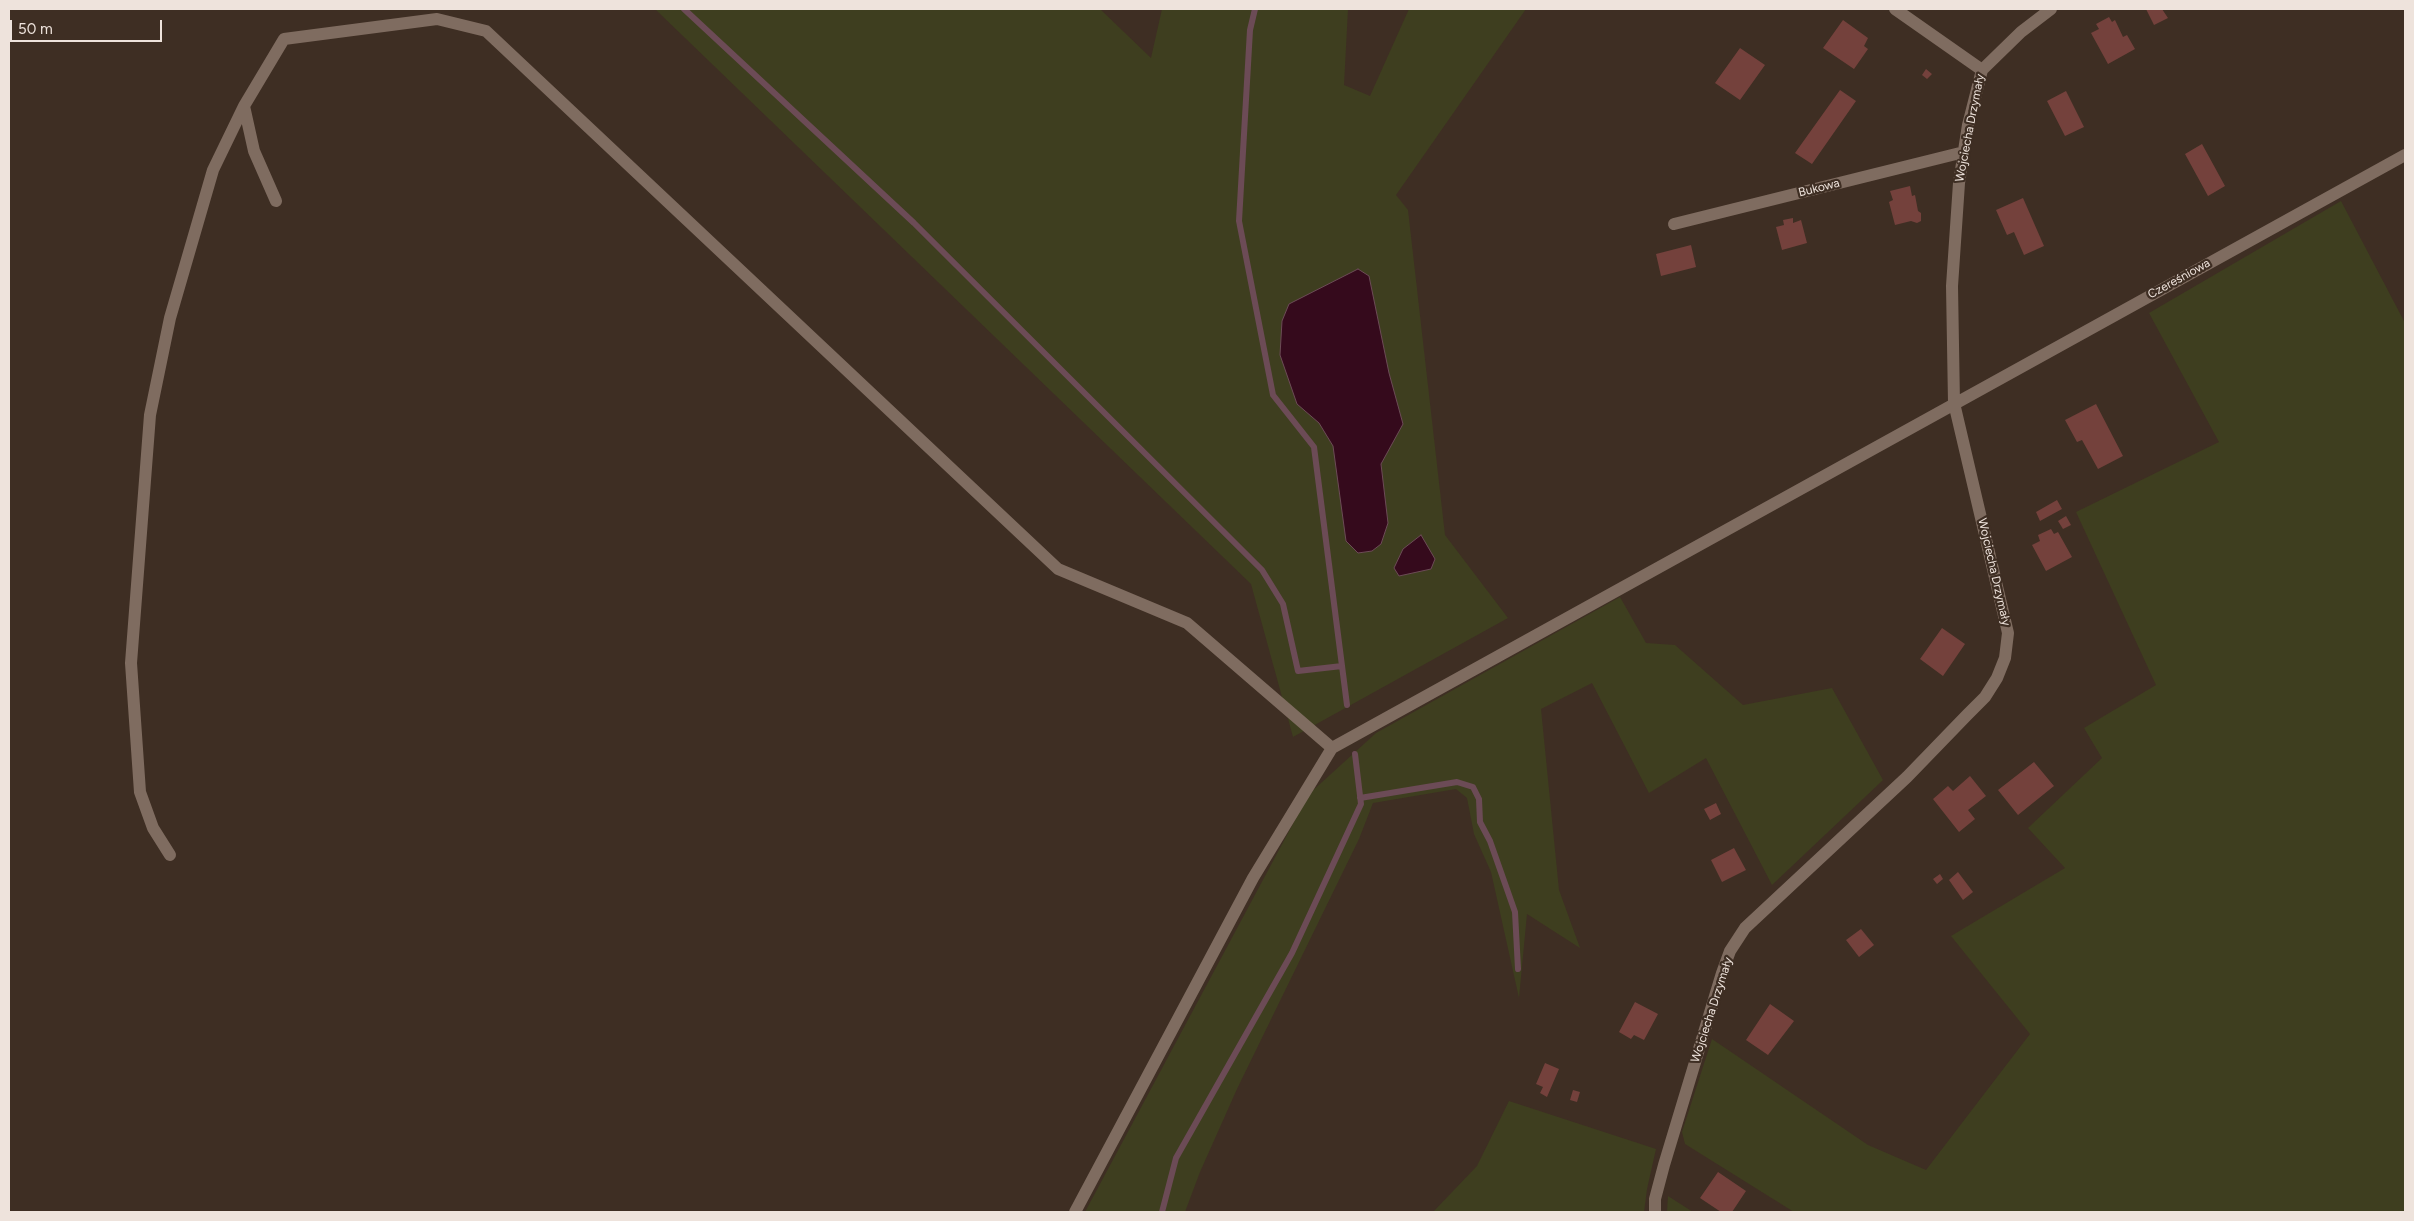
<!DOCTYPE html>
<html>
<head>
<meta charset="utf-8">
<style>
  body { margin:0 }
  #map { position:relative; width:2414px; height:1221px; overflow:hidden; background:#3e2e23; font-family:Figtree,sans-serif }
  canvas { display:block }
  .frame { position:absolute; inset:0; border:10px solid #eee3dc; pointer-events:none }
  .scale { position:absolute; left:10px; top:20px; width:152px; height:22px; box-sizing:border-box; border:2px solid #eee3dc; border-top:0; padding-left:6px; font-size:15px; line-height:18px; white-space:nowrap; color:#eee3dc; -webkit-text-stroke:4px #3e2e23; paint-order:stroke }
</style>
</head>
<body>
<div id="map">
<canvas width="2414" height="1221"></canvas>
<div class="frame"></div>
<div class="scale">50 m</div>
</div>
<script>
const ctx = document.querySelector('canvas').getContext('2d');
ctx.lineJoin = 'round';
function fill(path, color) { ctx.fillStyle = color; ctx.fill(path, 'evenodd'); }
const toPath = rows => new Path2D(rows.map(r => 'M' + r).join(''));
function strokePath(path, color, width, dash) { ctx.strokeStyle = color; ctx.lineWidth = width; ctx.lineCap = dash ? 'butt' : 'round'; ctx.setLineDash(dash || []); ctx.stroke(path); }
function write(font, color, halo, rows, align = 'center') {
  ctx.font = font + ' Figtree,sans-serif'; ctx.lineWidth = 4.5; ctx.setLineDash([]); ctx.textBaseline = 'middle'; ctx.strokeStyle = halo; ctx.fillStyle = color; for (const [text, x, y, turn = 0] of rows) {
    ctx.save(); ctx.translate(x, y); ctx.rotate((+turn || 0) * Math.PI / 180); ctx.textAlign = isNaN(turn) ? turn : align; if (halo) ctx.strokeText(text, 0, 0); ctx.fillText(text, 0, 0); ctx.restore();
  }
}
fill(toPath([
  [655,9,1100,9,1151,58,1162,9,1348,9,1344,85,1370,96,1409,9,1526,9,1396,195,1408,210,1445,535,1508,618,1293,737,1251,584],
  [2341,201,2405,323,2405,1212,1794,1212,1685,1144,1682,1132,1712,1039,1868,1145,1926,1170,2030,1034,1951,936,2065,868,2028,828,2102,758,2084,728,2156,685,2076,512,2219,442,2149,313],
  [1620,597,1646,643,1675,645,1743,705,1832,688,1883,780,1772,885,1706,758,1649,793,1592,683,1541,709,1559,890,1580,948,1527,914,1519,998,1491,872,1474,834,1467,798,1456,789,1373,803,1359,839,1237,1089,1200,1172,1185,1212,1085,1212,1309,794,1376,733],
  [1509,1101,1656,1149,1647,1189,1644,1212,1433,1212,1477,1166],
  [1668,1196,1693,1212,1667,1212]
]), '#3e3e1f');
const water = toPath([
  [1358,269,1369,276,1389,373,1403,424,1381,464,1388,523,1381,544,1372,551,1358,553,1346,541,1333,446,1319,423,1297,404,1280,355,1282,321,1289,304,1358,269],
  [1421,535,1435,559,1431,569,1399,576,1394,568,1403,549,1421,535]
]);
fill(water, '#350a1c');
strokePath(water, '#6c4b56', 1);
strokePath(toPath([
  [684,9,914,223,1262,570,1283,604,1298,671,1342,666],
  [1255,9,1250,30,1239,221,1273,395,1314,447,1347,705],
  [1360,798,1457,782,1473,787,1479,799,1480,822,1490,841,1515,912,1518,969],
  [1162,1212,1176,1158,1292,953,1361,804,1355,754]
]), '#6c4b56', 6);
fill(toPath([
  [2146,9,2162,9,2168,18,2154,25],
  [2109,17,2112,22,2115,20,2123,37,2127,35,2135,49,2108,64,2091,33,2099,29,2096,24],
  [1843,20,1868,38,1864,46,1868,49,1854,69,1823,48],
  [1740,48,1765,65,1740,100,1715,83],
  [1926,69,1932,74,1927,79,1922,75],
  [1840,90,1856,101,1812,164,1795,153],
  [2066,91,2084,127,2065,136,2047,101],
  [2202,144,2225,186,2208,196,2185,154],
  [1910,186,1912,196,1915,195,1918,211,1921,213,1921,221,1917,223,1911,221,1895,225,1889,202,1893,200,1890,191],
  [2023,198,2044,246,2024,255,2014,232,2007,235,1996,210],
  [1793,218,1793,223,1801,220,1807,243,1782,250,1776,227,1784,225,1783,220],
  [1691,245,1696,267,1661,276,1656,254],
  [2096,404,2123,456,2098,469,2082,440,2077,442,2065,420],
  [2057,500,2062,509,2040,521,2036,512],
  [2066,516,2071,525,2063,529,2058,521],
  [2051,529,2054,534,2058,532,2072,557,2046,571,2032,545,2040,541,2038,535],
  [1942,628,1965,644,1943,676,1920,659],
  [2034,762,2054,786,2018,815,1998,790],
  [1970,776,1986,796,1968,810,1975,819,1959,832,1933,799,1948,786,1953,791],
  [1716,803,1721,814,1710,820,1704,809],
  [1734,848,1746,870,1722,882,1711,860],
  [1958,872,1973,892,1963,900,1949,880],
  [1940,874,1943,879,1937,884,1933,879],
  [1861,929,1874,945,1859,957,1846,940],
  [1635,1002,1658,1014,1644,1040,1634,1035,1631,1039,1619,1032],
  [1770,1004,1794,1021,1768,1055,1746,1040],
  [1545,1063,1559,1069,1547,1097,1540,1093,1543,1087,1536,1084],
  [1573,1090,1580,1092,1577,1102,1570,1100],
  [1718,1172,1746,1191,1732,1212,1721,1212,1700,1198]
]), '#74413c');
strokePath(toPath([
  [1895,9,1982,70],
  [1982,70,2021,32,2051,9],
  [276,201,254,151,244,106,284,39,437,19,486,31,1058,569,1187,623,1332,748],
  [1674,224,1964,152],
  [170,855,153,828,140,792,131,663,150,415,170,318,213,170,244,106],
  [1075,1212,1253,878,1332,748,2405,155],
  [1655,1212,1655,1199,1664,1165,1722,973,1730,951,1745,928,1907,777,1967,715,1985,697,1997,678,2005,658,2008,633,1954,403,1952,286,1959,183,1968,125,1982,70]
]), '#7f6c60', 12);
write('12px', '#eee3dc', '#3e2e23', [
  ["Wojciecha Drzymały",1970,128,-79],
  ["Bukowa",1819,188,-14],
  ["Czereśniowa",2179,279,-29],
  ["Wojciecha Drzymały",1994,572,77],
  ["Wojciecha Drzymały",1712,1010,-72]
]);
</script>
</body>
</html>
